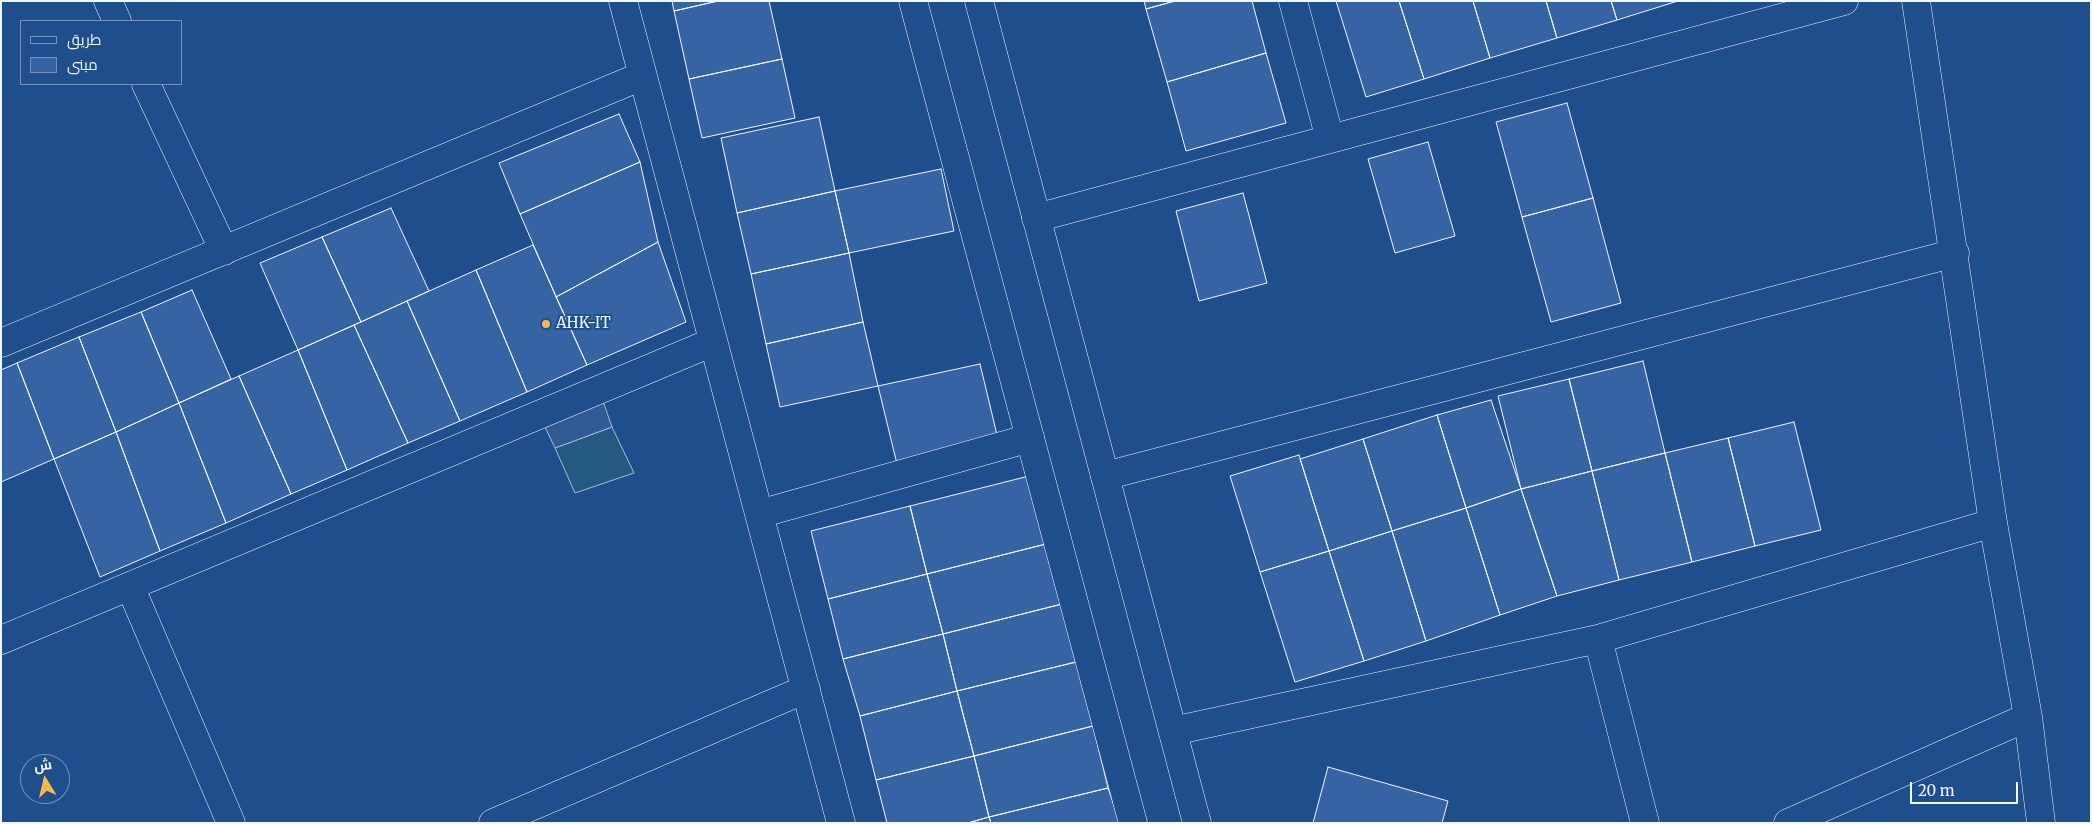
<!DOCTYPE html>
<html>
<head>
<meta charset="utf-8">
<style>
  body { margin:0 }
  #map { position:relative; width:2092px; height:824px; overflow:hidden; background:#1f4e8c; font-family:Merriweather,Cairo,serif }
  canvas { display:block }
  .frame { position:absolute; inset:0; border:2px solid #f2f6ff; pointer-events:none }
  .legend { position:absolute; left:20px; top:20px; width:162px; height:65px; box-sizing:border-box; background:#1f4e8c; border:1px solid #7391ba; margin:0; padding:6px 9px; list-style:none; font-size:15px; color:#f2f6ff }
  .legend li { display:flex; align-items:center; gap:10px; height:25px }
  .legend b { width:25px; border:1px solid #7391ba }
  .north { position:absolute; left:20px; top:754px; width:50px; height:50px; box-sizing:border-box; background:#1f4e8c; border:1px solid #7391ba; border-radius:50%; rotate:351deg; font-size:14px; font-weight:700; line-height:20px; text-align:center; color:#f2f6ff }
  .north::after { content:''; display:block; margin:auto; width:18px; height:22px; background:#ffb74d; clip-path:polygon(50% 0,100% 100%,50% 72%,0 100%) }
  .scale { position:absolute; left:1910px; top:782px; width:108px; height:22px; box-sizing:border-box; border:2px solid #f2f6ff; border-top:0; padding-left:6px; font-size:15px; line-height:18px; white-space:nowrap; color:#f2f6ff; -webkit-text-stroke:4px #1f4e8c; paint-order:stroke }
</style>
</head>
<body>
<div id="map">
<canvas width="2092" height="824"></canvas>
<div class="frame"></div>
<ul class="legend">
<li><b style="height:6px;background:#1f4e8c"></b>طريق</li>
<li><b style="height:14px;background:#3563a3"></b>مبنى</li>
</ul>
<div class="north">ش</div>
<div class="scale">20 m</div>
</div>
<script>
const ctx = document.querySelector('canvas').getContext('2d');
ctx.lineJoin = 'round';
function fill(path, color) { ctx.fillStyle = color; ctx.fill(path, 'evenodd'); }
const toPath = rows => new Path2D(rows.map(r => 'M' + r).join(''));
function strokePath(path, color, width, dash) { ctx.strokeStyle = color; ctx.lineWidth = width; ctx.lineCap = dash ? 'butt' : 'round'; ctx.setLineDash(dash || []); ctx.stroke(path); }
function write(font, color, halo, rows, align = 'center') {
  ctx.font = font + ' Merriweather,serif'; ctx.lineWidth = 4; ctx.setLineDash([]); ctx.textBaseline = 'middle'; ctx.strokeStyle = halo; ctx.fillStyle = color; for (const [text, x, y, turn = 0] of rows) {
    ctx.save(); ctx.translate(x, y); ctx.rotate((+turn || 0) * Math.PI / 180); ctx.textAlign = isNaN(turn) ? turn : align; if (halo) ctx.strokeText(text, 0, 0); ctx.fillText(text, 0, 0); ctx.restore();
  }
}
const green = toPath([
  [612,427,634,473,575,493,555,448,612,427]
]);
fill(green, '#245a82');
strokePath(green, '#a8bbd7', 1);
const parking = toPath([
  [603,401,612,427,555,448,543,423,603,401]
]);
fill(parking, '#305b95');
strokePath(parking, '#a8bbd7', 1);
const building = toPath([
  [672,1,718,1,674,11,672,1],
  [718,1,769,1,782,59,689,79,674,11,718,1],
  [1144,1,1175,1,1146,9,1144,1],
  [1175,1,1252,1,1266,53,1167,82,1146,9,1175,1],
  [1336,1,1399,1,1424,79,1366,97,1336,1],
  [1399,1,1473,1,1490,58,1424,79,1399,1],
  [1473,1,1546,1,1557,38,1490,58,1473,1],
  [1546,1,1611,1,1617,20,1557,38,1546,1],
  [1611,1,1678,1,1617,20,1611,1],
  [1266,53,1286,123,1186,151,1167,82,1266,53],
  [782,59,795,118,702,138,689,79,782,59],
  [1567,103,1593,198,1522,217,1496,122,1567,103],
  [619,114,640,162,520,214,499,163,619,114],
  [819,117,835,191,737,213,721,138,819,117],
  [1428,142,1455,236,1395,253,1368,159,1428,142],
  [640,162,658,242,556,297,520,214,640,162],
  [941,169,954,231,849,253,835,191,941,169],
  [835,191,849,253,751,274,737,213,835,191],
  [1243,193,1267,283,1199,301,1176,211,1243,193],
  [1593,198,1621,303,1551,322,1522,217,1593,198],
  [391,208,429,291,361,322,322,237,391,208],
  [322,237,361,322,298,350,260,263,322,237],
  [658,242,686,322,587,365,556,297,658,242],
  [533,245,587,365,527,392,476,270,533,245],
  [849,253,863,322,766,344,751,274,849,253],
  [476,270,527,392,460,421,407,301,476,270],
  [192,290,231,379,179,403,141,312,192,290],
  [407,301,460,421,408,443,354,325,407,301],
  [141,312,179,403,116,432,79,337,141,312],
  [863,322,878,386,780,407,766,344,863,322],
  [354,325,408,443,347,470,298,350,354,325],
  [79,337,116,432,54,459,17,363,79,337],
  [298,350,347,470,291,494,239,376,298,350],
  [1643,361,1665,453,1592,471,1569,379,1643,361],
  [17,363,54,459,1,482,1,370,17,363],
  [980,364,998,439,898,468,878,386,980,364],
  [239,376,291,494,226,523,179,403,239,376],
  [1569,379,1592,471,1521,489,1498,396,1569,379],
  [1491,400,1521,489,1466,508,1437,415,1491,400],
  [179,403,226,523,160,551,116,432,179,403],
  [1437,415,1466,508,1392,531,1363,439,1437,415],
  [1794,422,1821,530,1755,546,1728,438,1794,422],
  [116,432,160,551,100,577,54,459,116,432],
  [1728,438,1755,546,1692,562,1665,453,1728,438],
  [1363,439,1392,531,1329,551,1300,459,1363,439],
  [1665,453,1692,562,1619,580,1592,471,1665,453],
  [1299,455,1329,551,1260,572,1230,476,1299,455],
  [1592,471,1619,580,1557,596,1521,489,1592,471],
  [1029,476,1046,544,927,574,910,506,1029,476],
  [1521,489,1557,596,1500,615,1466,508,1521,489],
  [910,506,927,574,828,599,811,531,910,506],
  [1466,508,1500,615,1426,641,1392,531,1466,508],
  [1392,531,1426,641,1364,661,1329,551,1392,531],
  [1046,544,1062,604,943,634,927,574,1046,544],
  [1329,551,1364,661,1295,682,1260,572,1329,551],
  [927,574,943,634,843,659,828,599,927,574],
  [1062,604,1076,662,957,691,943,634,1062,604],
  [943,634,957,691,860,716,843,659,943,634],
  [1076,662,1093,726,974,756,957,691,1076,662],
  [957,691,974,756,876,780,860,716,957,691],
  [1093,726,1108,788,989,817,974,756,1093,726],
  [974,756,989,817,968,823,887,823,876,780,974,756],
  [1328,767,1448,801,1442,823,1313,823,1328,767],
  [1108,788,1120,823,991,823,989,817,1108,788],
  [989,817,991,823,968,823,989,817]
]);
fill(building, '#3563a3');
strokePath(building, '#f2f6ff', 1);
const minor = toPath([
  [108,1,117,21],
  [623,1,841,823],
  [1293,1,1330,139],
  [1916,1,1993,523,2028,717,2041,823],
  [146,84,224,251],
  [1036,218,1844,1],
  [1,343,642,76],
  [1105,476,1955,253],
  [759,514,1030,438],
  [130,586,231,823],
  [1598,639,1645,823],
  [1,640,713,342],
  [1173,731,1598,639,1993,523],
  [493,823,806,689],
  [1788,823,2028,717]
]);
const tertiary = toPath([
  [913,1,1133,823],
  [979,1,1197,823]
]);
strokePath(minor, '#f2f6ff', 29);
strokePath(tertiary, '#f2f6ff', 29);
strokePath(minor, '#1f4e8c', 28);
strokePath(tertiary, '#1f4e8c', 28);
for (const [x, y, r, color] of [
  [546,324,5,"#ffb74d"]
]) { const dot = new Path2D(); dot.arc(x, y, r, 0, 2 * Math.PI); ctx.fillStyle = color; ctx.fill(dot); strokePath(dot, '#1f4e8c', 2); }
write('15px', '#f2f6ff', '#1f4e8c', [
  ["AHK-IT",556,324]
], 'left');
</script>
</body>
</html>
